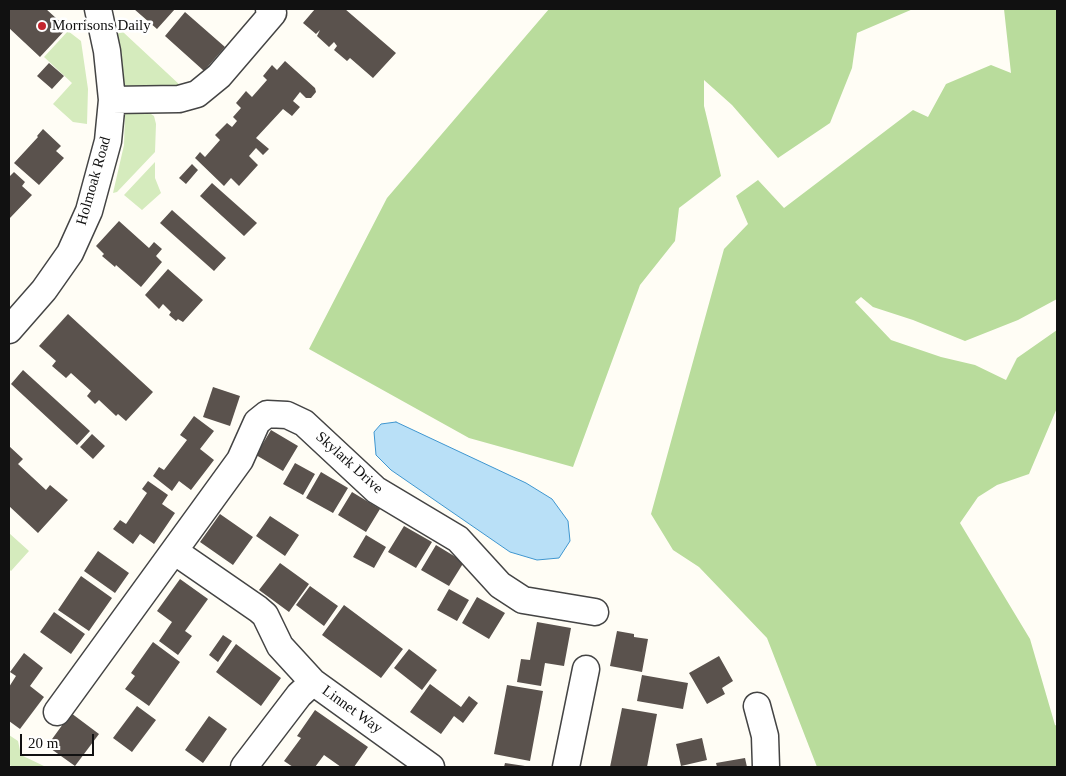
<!DOCTYPE html>
<html>
<head>
<meta charset="utf-8">
<style>
  body { margin:0 }
  #map { position:relative; width:1066px; height:776px; overflow:hidden; background:#fffdf5; font-family:"Times New Roman",serif }
  canvas { display:block }
  .frame { position:absolute; inset:0; border:10px solid #111; pointer-events:none }
  .scale { position:absolute; left:20px; top:734px; width:74px; height:22px; box-sizing:border-box; border:2px solid #111; border-top:0; padding-left:6px; font-size:15px; line-height:18px; white-space:nowrap; color:#111; -webkit-text-stroke:4px #fff; paint-order:stroke }
</style>
</head>
<body>
<div id="map">
<canvas width="1066" height="776"></canvas>
<div class="frame"></div>
<div class="scale">20 m</div>
</div>
<script>
const ctx = document.querySelector('canvas').getContext('2d');
ctx.lineJoin = 'round';
function fill(path, color) { ctx.fillStyle = color; ctx.fill(path, 'evenodd'); }
const toPath = rows => new Path2D(rows.map(r => 'M' + r).join(''));
function strokePath(path, color, width, dash) { ctx.strokeStyle = color; ctx.lineWidth = width; ctx.lineCap = dash ? 'butt' : 'round'; ctx.setLineDash(dash || []); ctx.stroke(path); }
function write(font, color, halo, rows, align = 'center') {
  ctx.font = font + ' "Times New Roman",serif'; ctx.lineWidth = 5; ctx.setLineDash([]); ctx.textBaseline = 'middle'; ctx.strokeStyle = halo; ctx.fillStyle = color; for (const [text, x, y, turn = 0] of rows) {
    ctx.save(); ctx.translate(x, y); ctx.rotate((+turn || 0) * Math.PI / 180); ctx.textAlign = isNaN(turn) ? turn : align; if (halo) ctx.strokeText(text, 0, 0); ctx.fillText(text, 0, 0); ctx.restore();
  }
}
fill(toPath([
  [68,31,81,41,88,89,87,124,73,122,53,104,72,83,44,57],
  [123,32,181,86,125,87,122,81,123,67,116,34],
  [134,109,148,112,154,116,156,124,155,152,117,192,113,193,124,145,125,114],
  [155,162,155,178,161,193,142,210,124,195],
  [9,533,29,551,11,571,9,569],
  [9,735,18,741,21,755,46,767,12,767,9,764]
]), '#d5ebbd');
fill(toPath([
  [549,9,913,9,857,33,852,68,830,123,778,158,732,105,704,80,704,106,721,176,679,208,675,241,640,285,573,467,469,438,309,349,387,198],
  [1004,9,1057,9,1057,299,1018,320,965,341,913,320,873,307,861,297,855,302,891,340,941,357,975,365,1006,380,1017,358,1057,330,1057,408,1029,474,997,485,978,497,960,523,1030,639,1055,725,1057,726,1057,767,817,767,767,638,699,567,673,550,651,514,724,249,748,224,736,196,758,180,784,208,913,110,928,117,946,84,991,65,1011,73]
]), '#b9dc9c');
const water = toPath([
  [396,422,526,483,552,499,568,521,570,541,559,558,537,560,510,552,391,470,376,455,374,432,381,424,396,422]
]);
fill(water, '#b9e0f7');
strokePath(water, '#3f96cf', 1);
fill(toPath([
  [9,9,46,9,67,28,40,57,9,28],
  [134,9,175,9,157,29],
  [315,9,345,9,396,53,373,78,350,58,347,61,334,50,337,46,334,42,329,47,317,36,320,30,316,34,303,23],
  [185,12,225,47,204,71,165,36],
  [285,61,315,88,316,92,311,98,306,98,300,92,293,101,300,107,292,116,283,109,256,138,269,149,263,155,256,148,249,156,258,165,239,186,231,178,224,186,195,158,200,152,205,157,220,140,215,135,227,123,232,127,237,121,233,117,241,108,236,103,246,91,252,97,267,80,263,76,272,65,277,70],
  [49,63,64,76,52,89,37,76],
  [43,129,61,146,56,151,64,158,39,185,14,163,38,137,37,136],
  [192,164,198,170,186,184,179,178],
  [14,172,25,182,22,186,32,195,9,219,9,175,10,176],
  [212,183,257,223,244,236,200,196],
  [172,210,226,258,214,271,160,223],
  [119,221,149,248,154,242,162,249,156,256,162,262,141,287,116,265,115,267,102,256,104,254,96,246],
  [168,269,203,300,183,322,178,319,176,321,169,315,171,312,163,304,159,309,145,295],
  [68,314,153,392,126,421,118,414,116,416,99,400,95,404,87,396,91,391,71,373,66,378,52,366,56,361,39,346],
  [23,370,90,431,77,445,11,384],
  [213,387,240,396,230,426,203,417],
  [194,416,214,431,200,449,214,460,191,490,179,481,172,491,153,476,159,467,164,470,187,440,180,435],
  [271,430,298,446,283,471,256,455],
  [92,434,105,446,93,459,80,447],
  [9,446,23,459,18,464,46,490,50,485,68,500,38,533,9,506],
  [295,463,315,474,303,495,283,484],
  [321,472,348,488,333,513,306,498],
  [148,481,168,495,162,504,175,513,154,544,140,534,133,544,113,529,120,520,126,524,147,493,142,489],
  [352,492,380,509,366,532,338,515],
  [220,514,253,537,233,565,200,542],
  [270,516,299,535,285,556,256,536],
  [404,526,432,542,416,568,388,552],
  [366,535,386,547,374,568,353,557],
  [436,545,464,562,449,586,421,570],
  [98,551,129,573,115,593,84,571],
  [280,563,309,584,289,612,259,590],
  [81,576,112,598,89,631,58,610],
  [180,579,208,599,185,631,192,636,178,655,159,641,172,622,157,611],
  [310,586,338,606,324,626,296,605],
  [449,589,469,600,457,621,437,610],
  [477,597,505,613,489,639,462,623],
  [344,605,403,649,381,678,322,635],
  [54,612,85,634,71,654,40,632],
  [537,622,571,628,564,666,545,663,541,686,517,682,521,659,530,660],
  [617,631,634,634,634,637,648,639,642,672,610,666],
  [223,635,232,641,218,662,209,655],
  [153,642,180,662,149,706,125,689,135,676,131,673],
  [236,644,281,678,261,706,216,672],
  [409,649,437,670,422,690,394,668],
  [24,653,43,668,30,686,44,697,20,729,9,721,9,687,16,676,10,672],
  [719,656,733,681,722,688,725,694,707,704,689,673],
  [642,675,688,683,683,709,637,701],
  [430,684,461,707,469,696,478,703,463,723,454,716,441,734,410,712],
  [507,685,543,691,530,761,494,754],
  [137,706,156,720,132,752,113,738],
  [622,708,657,714,647,767,610,767],
  [315,710,368,747,354,767,341,767,324,755,315,767,293,767,284,761,301,738,297,736],
  [71,713,99,734,75,766,47,746],
  [209,716,227,729,203,763,185,750],
  [702,738,707,760,681,766,676,744],
  [745,758,747,767,717,767,716,763],
  [505,763,525,766,525,767,504,767]
]), '#5a524d');
const street = toPath([
  [112,100,179,99,197,94,219,76,273,13,269,9],
  [9,330,44,290,70,253,89,211,108,141,112,100,107,51,98,9],
  [174,551,258,609,265,615,280,646,313,682,431,767],
  [757,706,765,736,766,767],
  [57,712,240,460,257,422,267,414,287,415,304,423,376,490,458,539,500,585,523,600,595,612],
  [244,767,299,695,313,682],
  [566,767,586,669]
]);
strokePath(street, '#444', 29);
strokePath(street, '#fff', 26);
for (const [x, y, r, color] of [
  [42,26,5,"#c4262e"]
]) { const dot = new Path2D(); dot.arc(x, y, r, 0, 2 * Math.PI); ctx.fillStyle = color; ctx.fill(dot); strokePath(dot, '#fff', 2); }
write('15px', '#111', '#fff', [
  ["Morrisons Daily",52,26]
], 'left');
write('15px', '#111', '#fff', [
  ["Holmoak Road",94,181,-74],
  ["Skylark Drive",349,463,42],
  ["Linnet Way",352,710,36]
]);
</script>
</body>
</html>
